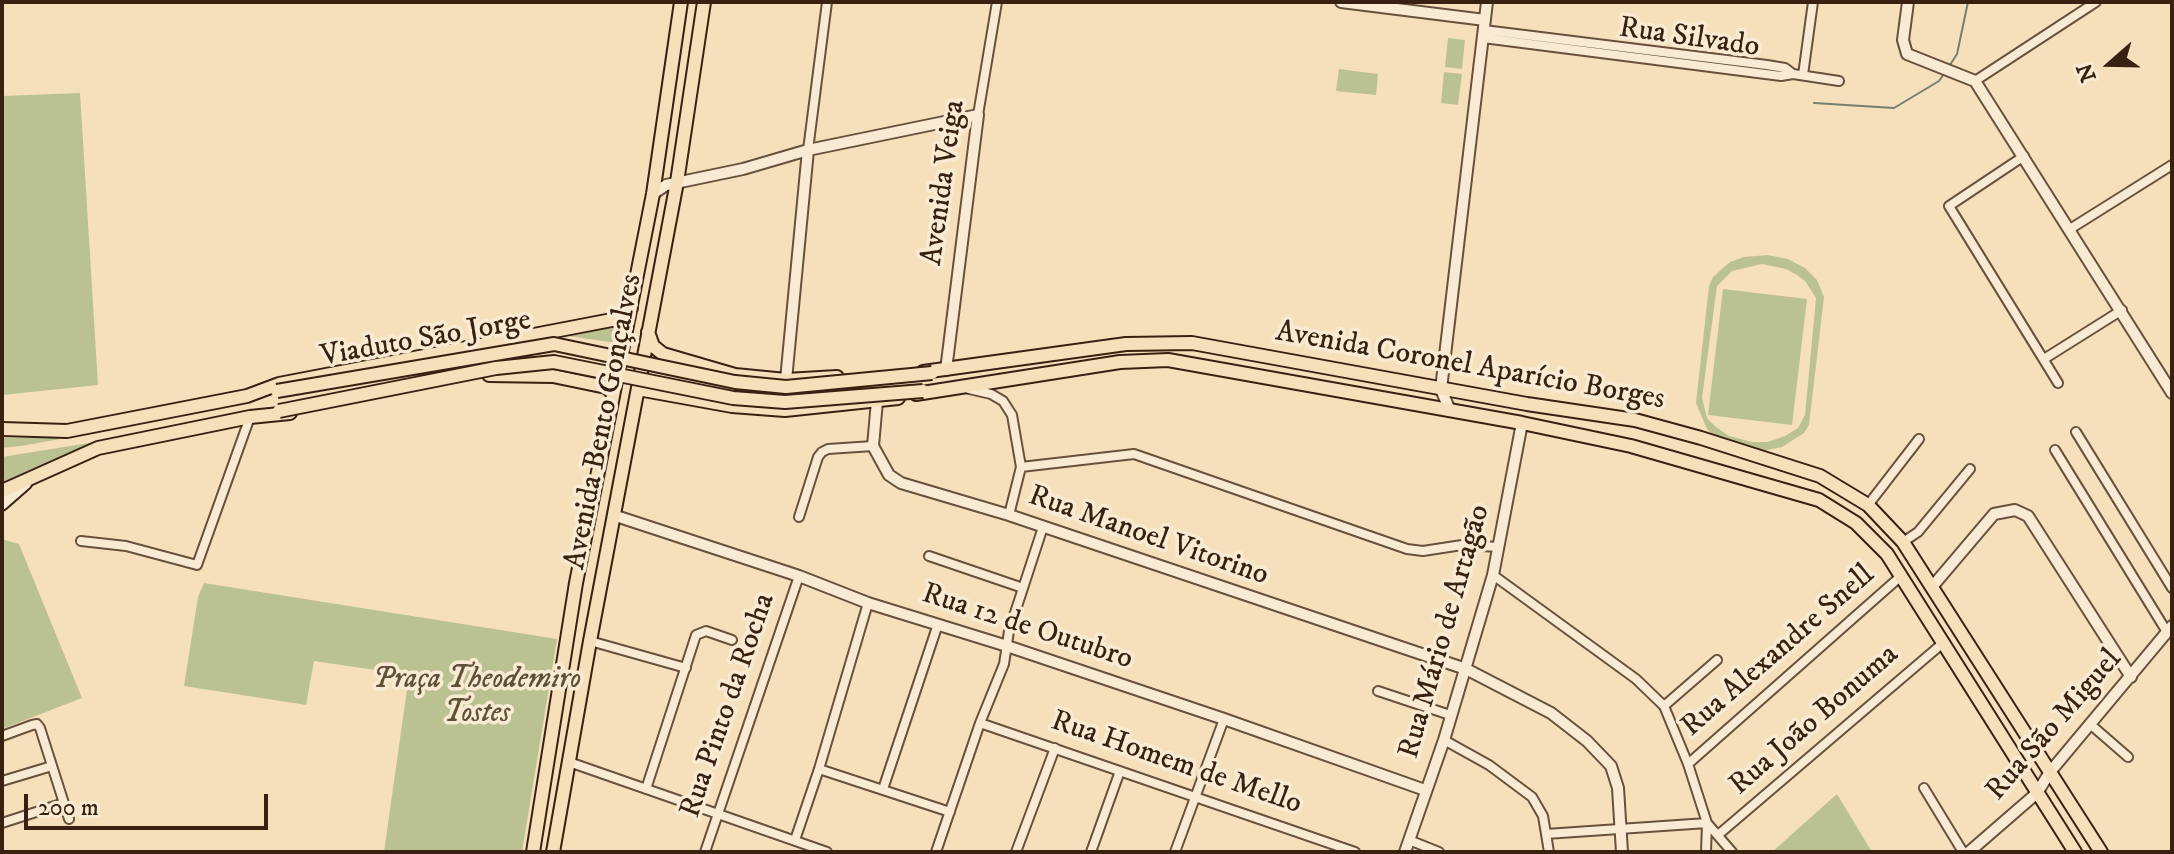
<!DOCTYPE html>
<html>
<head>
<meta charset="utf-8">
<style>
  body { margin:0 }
  #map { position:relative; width:2174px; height:854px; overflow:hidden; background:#f6e0bc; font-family:"IM FELL DW Pica",serif }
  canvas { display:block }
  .frame { position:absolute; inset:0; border:4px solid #382111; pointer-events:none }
  .north { position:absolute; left:2070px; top:24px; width:80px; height:80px; -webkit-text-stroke:6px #f9ebd3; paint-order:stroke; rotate:250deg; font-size:22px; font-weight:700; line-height:32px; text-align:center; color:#382111 }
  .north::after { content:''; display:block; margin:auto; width:28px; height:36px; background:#382111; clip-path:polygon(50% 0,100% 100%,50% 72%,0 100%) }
  .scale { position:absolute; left:24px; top:794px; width:244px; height:36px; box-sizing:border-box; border:4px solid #382111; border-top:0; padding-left:10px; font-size:24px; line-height:28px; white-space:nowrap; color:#382111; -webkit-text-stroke:6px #f9ebd3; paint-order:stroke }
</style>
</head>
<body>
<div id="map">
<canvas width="2174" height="854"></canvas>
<div class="frame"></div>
<div class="north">N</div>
<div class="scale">200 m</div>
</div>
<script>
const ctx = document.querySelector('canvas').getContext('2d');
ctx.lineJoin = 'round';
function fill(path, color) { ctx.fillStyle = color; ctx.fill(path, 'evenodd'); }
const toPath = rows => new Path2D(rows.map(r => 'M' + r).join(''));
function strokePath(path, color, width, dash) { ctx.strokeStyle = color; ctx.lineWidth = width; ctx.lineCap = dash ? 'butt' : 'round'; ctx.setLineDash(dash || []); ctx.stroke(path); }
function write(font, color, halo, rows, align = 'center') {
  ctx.font = font + ' "IM FELL DW Pica",serif'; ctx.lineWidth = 7; ctx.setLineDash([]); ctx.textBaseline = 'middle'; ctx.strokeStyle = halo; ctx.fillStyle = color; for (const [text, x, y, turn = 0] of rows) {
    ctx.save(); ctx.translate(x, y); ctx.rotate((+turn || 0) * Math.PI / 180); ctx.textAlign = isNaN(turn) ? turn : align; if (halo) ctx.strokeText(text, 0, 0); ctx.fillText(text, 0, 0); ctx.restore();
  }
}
fill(toPath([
  [1448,38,1465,40,1462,69,1445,67],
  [1339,69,1378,74,1376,95,1336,91],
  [1444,72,1462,74,1458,105,1441,103],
  [80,93,98,385,2,395,2,96],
  [1768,255,1788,259,1805,268,1817,280,1824,297,1809,425,1804,433,1782,447,1757,452,1714,436,1707,429,1696,403,1709,286,1713,277,1730,262,1744,257],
  [1762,264,1786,269,1797,275,1805,281,1816,298,1805,415,1798,428,1785,436,1768,442,1752,442,1729,436,1716,427,1707,418,1702,398,1717,286,1732,271],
  [1723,289,1807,299,1792,425,1708,415],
  [620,324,616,343,568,336],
  [71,437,21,446,2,448,2,438],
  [95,442,2,484,2,457],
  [2,539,19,544,82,698,2,729],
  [204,583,557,639,522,852,384,852,409,675,314,661,306,705,184,686,198,597],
  [1837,794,1872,852,1772,852]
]), '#bbc291');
strokePath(toPath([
  [1950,65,1957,54,1968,2],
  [1814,103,1894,108,1939,81,1944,74]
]), '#757f70', 2);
const minor = toPath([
  [1484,30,1767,65,1785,68,1793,74],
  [1483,38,1781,76,1793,74,1839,81],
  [1803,75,1813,2],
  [1975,81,2096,2],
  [978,115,997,2],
  [808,150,827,2],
  [2024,156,1949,206,2058,383],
  [2070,229,2172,165],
  [2044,359,2122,310],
  [969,389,991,394,1003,401,1012,415,1021,467,1009,515],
  [2076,432,2172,588],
  [2055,450,2167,632],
  [1021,467,1134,454,1407,549,1423,551,1462,545,1499,547],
  [1868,505,1919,439],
  [799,517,818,457,822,452,828,449,873,446],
  [81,541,126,546,197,565,250,417],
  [1903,542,1918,532,1970,469],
  [929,556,1023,588],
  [1493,575,1636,679,1664,706,1688,764,1707,823,1732,852],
  [590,641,686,668],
  [1378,691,1450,715],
  [1664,706,1717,660],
  [980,723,1355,852],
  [2090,724,2128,757],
  [2,736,32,725,37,724,40,728,69,819],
  [1444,740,1489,765,1532,797,1543,816,1549,852],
  [569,762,827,852],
  [1688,764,1901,576],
  [819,769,950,812],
  [2,781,52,766],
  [1924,788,1963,852],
  [646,789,696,635,706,631,732,640],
  [883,789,938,624],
  [2,823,64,803],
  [1546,834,1707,823],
  [1718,835,1943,643],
  [795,840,819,769,868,603],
  [1409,840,1439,852],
  [705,852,799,576],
  [936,852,980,723,1004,664,1009,631,1043,527],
  [1016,852,1055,748],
  [1091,852,1120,771],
  [1175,852,1224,719],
  [1706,852,1707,823]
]);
const tertiary = toPath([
  [1341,2,1485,20],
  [1908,2,1903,40,1907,54,1975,81,2172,393],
  [653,194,666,185,743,169,808,150,978,115,946,370],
  [786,380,808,150],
  [877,401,873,446,889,475,901,483,1009,515,1466,669,1551,713,1587,741,1611,766,1618,788,1622,852],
  [1450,411,1441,389,1487,2],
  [613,515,799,576,868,603,1007,646,1224,719,1425,790],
  [1932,587,1994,514,2015,510,2028,516,2131,677],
  [1405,852,1444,740,1493,575,1522,423],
  [1969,852,2037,793,2050,772,2172,626]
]);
const secondary = toPath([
  [2,504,26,483]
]);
const primary = toPath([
  [648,332,653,346,663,354,735,375,786,380,837,377],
  [923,372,1126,344,1192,343,1527,404,1635,420,1701,438,1820,476,1868,505,1903,542,2101,852],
  [489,375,553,376,606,387,613,393],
  [638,389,732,406,785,410,898,398],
  [916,394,1120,362,1168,360,1522,423,1631,446,1819,500,1856,523,1887,554,2075,852],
  [2,429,67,431,247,396,279,384,622,318,631,308],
  [2,491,98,448,250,417,290,413],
  [533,852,576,583,653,194,681,2],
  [553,852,590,641,677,182,704,2]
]);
strokePath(minor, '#68513c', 12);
strokePath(tertiary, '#68513c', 14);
strokePath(secondary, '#382111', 15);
strokePath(primary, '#382111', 16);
strokePath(minor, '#f9ebd3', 8);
strokePath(tertiary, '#f9ebd3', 10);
strokePath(secondary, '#f9ebd3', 11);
strokePath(primary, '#f6e0bc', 12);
const primaryBridge = toPath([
  [277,391,554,344,735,382,786,387,932,373],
  [279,411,496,368,554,362,733,398,785,402,923,391]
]);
strokePath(primaryBridge, '#382111', 16, []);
strokePath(primaryBridge, '#f6e0bc', 12);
write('30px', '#382111', '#f9ebd3', [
  ["Rua Silvado",1689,39,8],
  ["Avenida Veiga",945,183,-82],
  ["Viaduto São Jorge",426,340,-10],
  ["Avenida Coronel Aparício Borges",1470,367,10],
  ["Avenida Bento Gonçalves",605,422,-79],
  ["Rua Manoel Vitorino",1148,537,19],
  ["Rua 12 de Outubro",1027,628,18],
  ["Rua Mário de Artagão",1446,632,-74],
  ["Rua Alexandre Snell",1779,652,-41],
  ["Rua Pinto da Rocha",729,706,-71],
  ["Rua João Bonuma",1815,721,-41],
  ["Rua São Miguel",2055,726,-49],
  ["Rua Homem de Mello",1176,764,19]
]);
write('italic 30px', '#5f5137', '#f9ebd3', [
  ["Praça Theodemiro",477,681],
  ["Tostes",477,715]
]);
</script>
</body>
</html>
